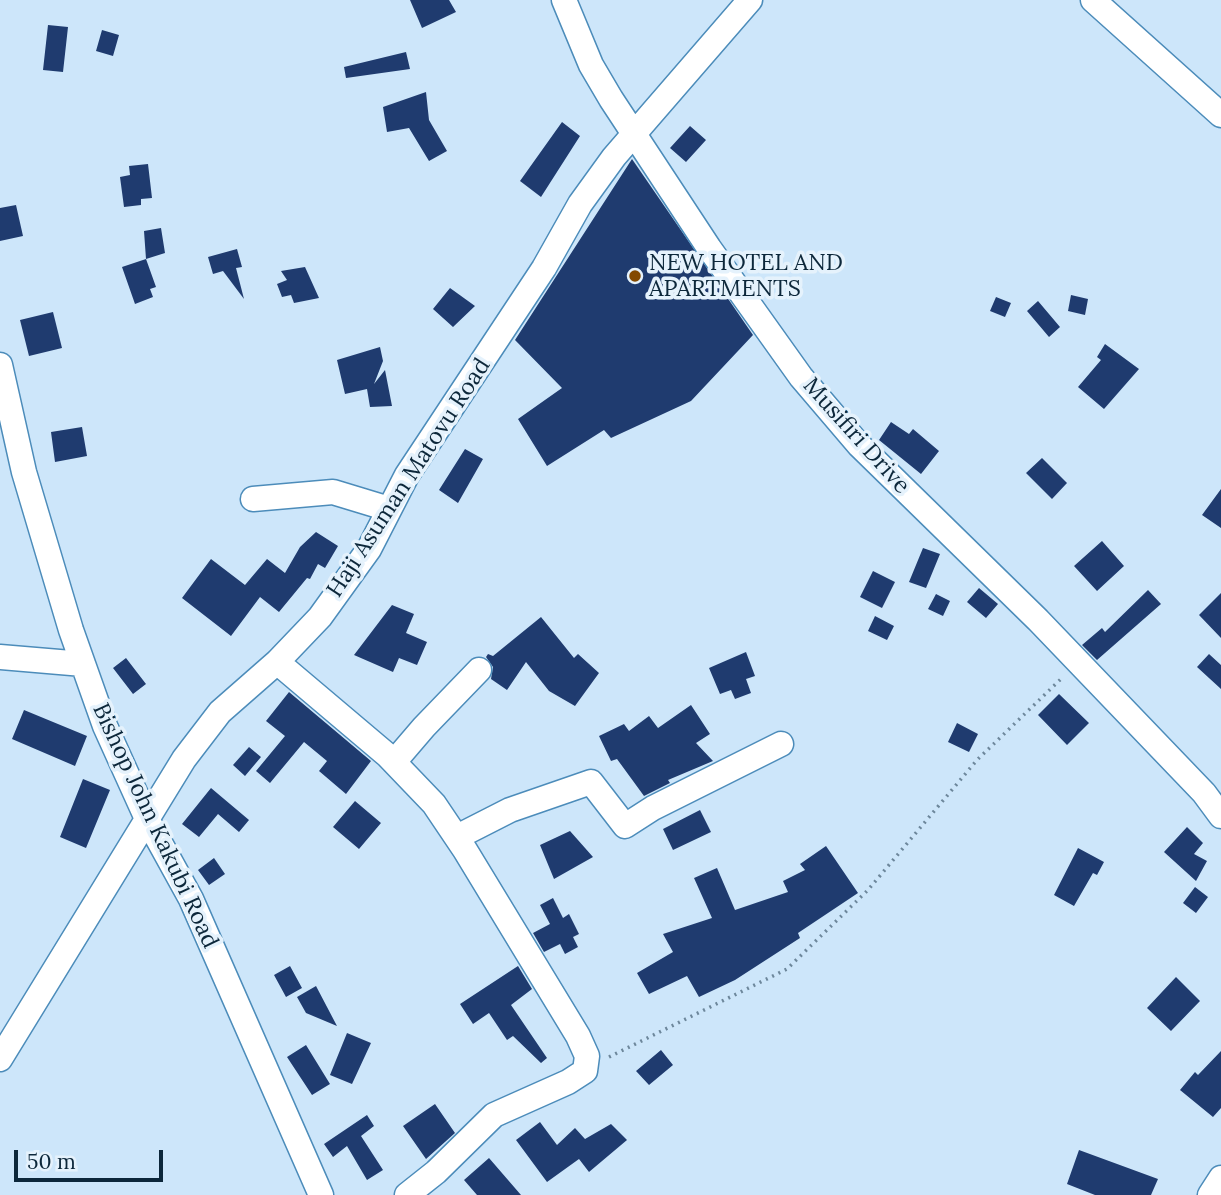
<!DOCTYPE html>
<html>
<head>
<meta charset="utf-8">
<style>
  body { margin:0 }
  #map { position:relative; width:1221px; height:1195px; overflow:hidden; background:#cde6fa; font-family:Lora,serif }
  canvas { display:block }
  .scale { position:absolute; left:14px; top:1150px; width:149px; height:32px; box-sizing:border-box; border:4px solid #0c273a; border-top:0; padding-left:9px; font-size:21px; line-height:24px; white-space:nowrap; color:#0c273a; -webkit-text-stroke:5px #e5f2fc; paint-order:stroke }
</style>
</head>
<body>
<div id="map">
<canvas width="1221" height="1195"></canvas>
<div class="scale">50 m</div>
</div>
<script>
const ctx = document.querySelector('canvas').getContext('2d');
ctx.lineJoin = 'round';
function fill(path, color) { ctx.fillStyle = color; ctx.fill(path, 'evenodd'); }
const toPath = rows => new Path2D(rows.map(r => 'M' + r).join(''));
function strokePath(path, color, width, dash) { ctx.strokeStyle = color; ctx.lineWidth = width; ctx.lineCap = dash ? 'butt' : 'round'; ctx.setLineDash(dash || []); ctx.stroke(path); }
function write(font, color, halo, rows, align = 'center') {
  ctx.font = font + ' Lora,serif'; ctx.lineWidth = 7; ctx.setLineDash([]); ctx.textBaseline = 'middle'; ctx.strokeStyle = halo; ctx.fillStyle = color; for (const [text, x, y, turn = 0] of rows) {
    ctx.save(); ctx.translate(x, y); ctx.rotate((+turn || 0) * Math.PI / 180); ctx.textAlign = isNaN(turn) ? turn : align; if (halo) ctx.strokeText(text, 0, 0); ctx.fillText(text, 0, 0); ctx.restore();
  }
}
fill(toPath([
  [410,0,449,0,456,12,422,28],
  [48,25,68,27,63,72,43,70],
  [102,30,119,35,113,56,96,51],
  [406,52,410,69,346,78,344,67],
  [426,92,429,120,447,151,429,161,409,128,387,132,383,107],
  [562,122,580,136,541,197,520,181],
  [690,126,706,140,686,162,670,148],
  [632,159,753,335,691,401,611,438,604,430,547,466,518,419,562,388,515,340],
  [148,164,152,198,141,199,141,205,124,207,120,177,130,175,129,166],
  [16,205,23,236,0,241,0,208],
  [161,228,165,253,146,259,144,231],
  [237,249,242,267,236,268,244,299,223,271,213,274,208,257],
  [146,259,156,287,150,289,153,297,135,304,122,267],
  [305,267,319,298,294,303,291,295,282,297,277,284,287,280,281,271],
  [450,288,475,306,453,327,433,309],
  [1071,295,1088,299,1085,315,1068,311],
  [996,297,1011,303,1005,317,990,311],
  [1038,301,1060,327,1049,337,1027,311],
  [53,312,62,348,29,356,20,320],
  [1105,344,1139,369,1104,409,1078,387,1101,360,1097,357],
  [380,347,383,361,374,384,385,370,392,406,370,407,367,389,345,394,337,360],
  [891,422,909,434,913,429,939,451,921,474,879,440],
  [82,427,87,456,55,462,51,432],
  [465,449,483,459,458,503,439,490],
  [1042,458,1067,483,1052,499,1026,473],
  [1221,489,1221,528,1202,515],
  [316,532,338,546,325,568,318,564,310,579,307,578,279,612,260,597,231,636,182,598,211,559,245,585,267,559,285,573,300,547],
  [1102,541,1124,566,1097,591,1074,566],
  [923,548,940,554,926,588,909,582],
  [873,571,895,582,882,608,860,597],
  [979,588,998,604,986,618,967,602],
  [1148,590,1161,604,1097,660,1082,645,1102,628,1105,632],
  [1221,593,1221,638,1199,615],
  [936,594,950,601,943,616,928,609],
  [392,605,414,614,406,633,427,642,417,665,399,658,393,672,354,655],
  [875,616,894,626,887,640,868,631],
  [541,617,574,658,578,654,599,673,575,706,549,691,526,662,507,690,491,679,493,667,486,657,488,654,493,656],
  [746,652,755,676,746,679,751,693,735,699,731,690,720,694,709,668],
  [1209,654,1221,665,1221,689,1197,667],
  [126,658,146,684,133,694,113,668],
  [289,692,371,761,346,794,319,771,327,761,304,742,270,783,256,771,285,736,266,721],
  [1059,694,1089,723,1067,745,1038,715],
  [691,705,710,734,696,743,713,761,668,780,670,783,644,796,617,759,611,761,599,736,624,724,629,731,649,716,658,728],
  [24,710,87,736,75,766,12,739],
  [957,723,978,734,969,752,948,742],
  [249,747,261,757,245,776,233,765],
  [83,779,110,790,86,848,60,837],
  [211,788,249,820,239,832,218,814,199,837,182,824],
  [355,801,381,823,359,849,333,827],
  [700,810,711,832,673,850,663,829],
  [1187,827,1203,843,1194,854,1207,861,1196,881,1164,852],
  [570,831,593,857,554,879,540,845],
  [826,846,858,893,798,933,800,938,735,980,699,997,687,976,649,994,637,973,673,952,663,934,712,918,694,878,717,868,735,910,788,892,783,881,805,870,800,864],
  [1078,848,1104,862,1097,875,1093,873,1074,906,1054,895],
  [214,858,225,874,209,885,198,870],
  [1195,887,1208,897,1196,913,1183,903],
  [553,898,563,918,569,914,579,934,573,937,578,947,565,954,560,944,544,952,533,933,550,924,540,905],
  [290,966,302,988,286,997,274,975],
  [518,966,532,989,511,1005,547,1058,541,1063,513,1036,507,1040,489,1013,473,1024,460,1004],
  [1176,977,1200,1001,1171,1031,1147,1008],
  [316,986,337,1026,306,1013,297,997],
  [347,1033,371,1043,352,1084,330,1075],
  [306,1045,330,1084,312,1095,287,1057],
  [661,1050,673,1065,649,1085,636,1071],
  [1221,1051,1221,1108,1213,1117,1180,1090,1195,1072,1198,1075],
  [435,1104,455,1133,426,1159,403,1126],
  [367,1115,374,1126,361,1136,383,1170,367,1180,347,1146,333,1157,324,1144],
  [540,1122,557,1145,575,1128,585,1139,611,1124,627,1140,589,1172,579,1159,547,1182,516,1140],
  [1079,1150,1158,1179,1151,1195,1095,1195,1067,1184],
  [489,1158,521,1195,477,1195,464,1180]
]), '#1f3b6f');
const minor = toPath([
  [564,0,591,65,611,99,709,248,801,377,859,445,1038,620,1204,793,1221,816],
  [1093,0,1221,115],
  [0,365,24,472,71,630,105,726,148,821,191,899,321,1195],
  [253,499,333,492,389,509],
  [0,657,83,664],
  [277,662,387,755,434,804,465,850,578,1036,587,1056,585,1071,568,1082,494,1115,436,1172,407,1195],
  [394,762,424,727,479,670],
  [457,837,510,810,591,782,625,826,653,808,781,744],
  [0,1059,184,759,220,712,277,662,320,617,369,549,407,475,544,268,580,204,614,157,750,0],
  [1210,1195,1221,1178]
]);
strokePath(minor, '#4c8cba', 27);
strokePath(toPath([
  [609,1057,787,969,868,890,977,760,1063,677]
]), '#6d879b', 3.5, [2, 5]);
strokePath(minor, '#fff', 24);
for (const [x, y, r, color] of [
  [635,276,7,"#834900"]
]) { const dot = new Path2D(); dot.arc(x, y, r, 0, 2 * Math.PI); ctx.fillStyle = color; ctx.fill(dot); strokePath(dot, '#e5f2fc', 2.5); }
write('23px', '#0c273a', '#e5f2fc', [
  ["NEW HOTEL AND",649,263],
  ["APARTMENTS",649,289]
], 'left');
write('23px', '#0c273a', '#e5f2fc', [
  ["Musifiri Drive",856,436,48],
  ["Haji Asuman Matovu Road",409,478,-57],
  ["Bishop John Kakubi Road",155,826,65]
]);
</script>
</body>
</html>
